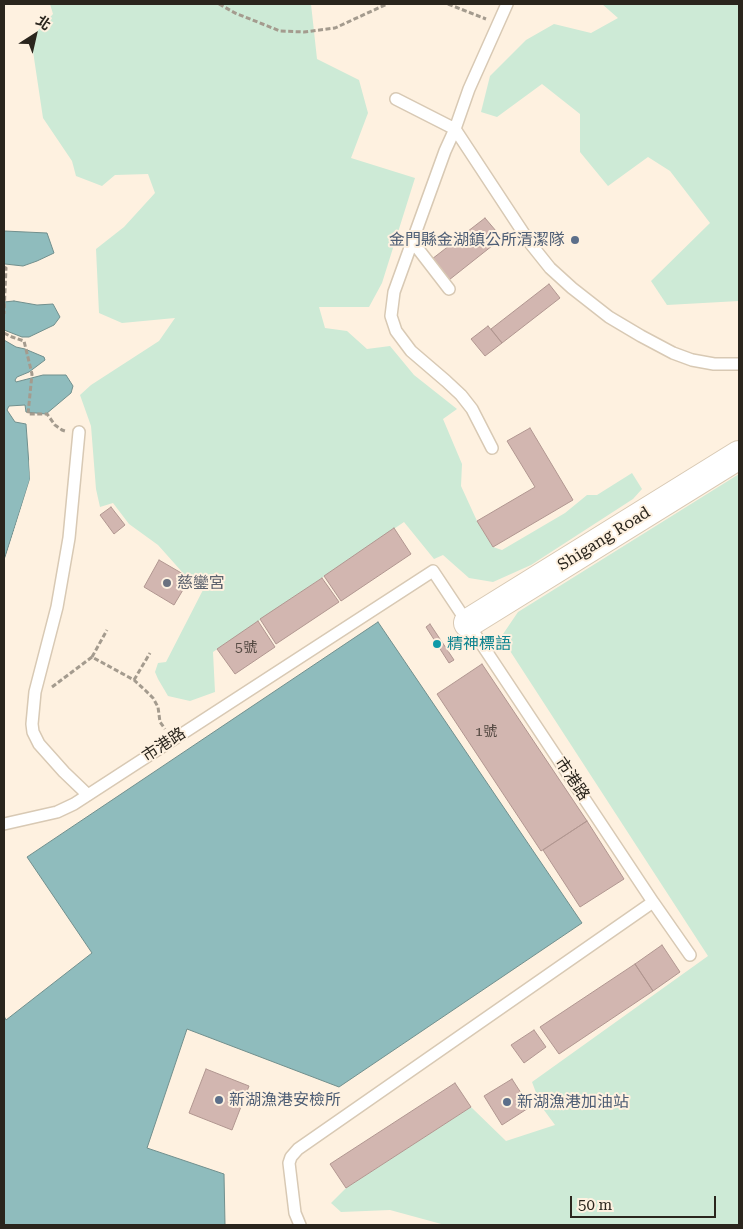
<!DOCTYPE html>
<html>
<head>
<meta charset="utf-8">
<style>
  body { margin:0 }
  #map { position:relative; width:743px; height:1229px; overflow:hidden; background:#fef1e0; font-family:"Roboto Serif","Noto Sans TC",serif }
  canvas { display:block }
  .frame { position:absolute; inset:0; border:5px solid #2a251d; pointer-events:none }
  .north { position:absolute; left:10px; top:10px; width:50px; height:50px; -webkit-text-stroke:4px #fef1e0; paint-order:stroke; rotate:35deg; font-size:14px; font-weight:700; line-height:20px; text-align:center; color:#2a251d }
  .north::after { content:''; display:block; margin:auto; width:18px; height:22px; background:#2a251d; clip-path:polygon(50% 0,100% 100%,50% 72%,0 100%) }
  .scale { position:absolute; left:570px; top:1196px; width:146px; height:22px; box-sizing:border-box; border:2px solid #2a251d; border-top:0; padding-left:6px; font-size:15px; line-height:18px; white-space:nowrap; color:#2a251d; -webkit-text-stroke:4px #fef1e0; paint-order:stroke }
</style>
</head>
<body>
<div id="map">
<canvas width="743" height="1229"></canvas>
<div class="frame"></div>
<div class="north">北</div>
<div class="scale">50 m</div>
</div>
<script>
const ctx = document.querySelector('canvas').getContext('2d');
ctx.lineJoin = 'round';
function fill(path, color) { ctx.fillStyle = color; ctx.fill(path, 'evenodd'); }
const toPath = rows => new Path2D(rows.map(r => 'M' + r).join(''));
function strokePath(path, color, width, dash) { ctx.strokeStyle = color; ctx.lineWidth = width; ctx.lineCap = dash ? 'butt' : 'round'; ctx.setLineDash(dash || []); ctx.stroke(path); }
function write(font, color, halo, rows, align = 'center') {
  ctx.font = font + ' "Roboto Serif","Noto Sans TC",serif'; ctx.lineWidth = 4; ctx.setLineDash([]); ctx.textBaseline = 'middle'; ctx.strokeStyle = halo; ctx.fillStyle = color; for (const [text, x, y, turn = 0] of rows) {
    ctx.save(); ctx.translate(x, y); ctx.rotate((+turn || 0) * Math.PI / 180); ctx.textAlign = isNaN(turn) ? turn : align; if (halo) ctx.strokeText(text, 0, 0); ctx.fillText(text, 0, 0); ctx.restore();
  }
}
fill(toPath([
  [50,4,311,4,317,59,359,80,368,113,351,158,415,178,382,283,369,307,319,307,325,328,347,331,367,349,390,346,414,375,457,409,443,419,462,464,461,486,477,521,493,547,502,550,565,513,587,495,597,495,632,473,642,489,633,499,531,565,493,582,469,578,443,555,434,559,404,522,213,652,215,692,190,701,168,696,158,679,155,672,158,663,166,662,204,588,183,573,158,545,129,524,113,503,100,507,96,489,91,426,80,395,91,385,159,341,175,318,122,323,99,313,96,249,124,227,155,193,148,174,115,175,102,186,76,176,72,161,43,118,31,38,53,14],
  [602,4,739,4,739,301,667,305,651,281,710,223,670,171,648,157,608,186,580,152,580,114,542,84,497,117,481,112,490,76,526,40,554,24,591,33,618,18],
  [739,474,739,1225,445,1225,390,1210,341,1212,331,1203,346,1188,471,1107,506,1141,555,1125,541,1106,532,1082,708,956,501,637,518,612]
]), '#cdead6');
const water = toPath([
  [4,231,47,233,54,253,37,261,23,266,5,264,4,263,4,231],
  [14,301,37,305,53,304,60,317,54,325,29,337,22,337,4,330,4,302,14,301],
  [4,340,16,347,25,349,44,357,45,360,29,372,17,377,15,380,16,382,43,375,66,375,73,386,71,393,46,414,26,412,25,405,9,406,7,410,15,422,26,424,30,479,4,560,4,340],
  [378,622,582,923,339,1087,187,1029,147,1148,224,1174,225,1225,4,1225,4,1016,6,1020,92,953,27,857,378,622]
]);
fill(water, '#8fbcbd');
strokePath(water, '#718f8d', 1);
fill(toPath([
  [29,460,31,460,32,479,7,560,4,563,30,479]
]), '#fef1e0');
const building = toPath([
  [485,218,502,238,449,280,432,259,485,218],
  [549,284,560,298,502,343,491,329,549,284],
  [488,326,502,343,485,356,471,339,488,326],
  [530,428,573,500,493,547,477,521,535,487,507,441,530,428],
  [111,507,125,525,114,534,100,515,111,507],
  [394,528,411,554,341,601,324,576,394,528],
  [159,560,190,578,174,605,144,587,159,560],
  [322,578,339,602,276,644,260,619,322,578],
  [258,621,275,647,235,674,217,649,258,621],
  [430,624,454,660,449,663,426,627,430,624],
  [482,664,587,821,541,851,437,694,482,664],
  [587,821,624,879,580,907,543,850,587,821],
  [662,945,680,972,653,991,635,964,662,945],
  [635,964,653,991,559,1054,540,1027,635,964],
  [534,1030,546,1047,524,1063,511,1045,534,1030],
  [206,1069,249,1086,232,1130,189,1113,206,1069],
  [512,1079,530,1107,502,1125,484,1096,512,1079],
  [455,1083,471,1107,346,1188,330,1164,455,1083]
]);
fill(building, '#d2b6b0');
strokePath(building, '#b19690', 1);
const service = toPath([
  [396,99,455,129,530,243,550,268,572,288,609,317,641,336,673,353,692,360,714,364,739,364],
  [412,241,449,289],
  [79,432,69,538,57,607,35,692,32,724,33,732,39,744,64,772,88,795],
  [492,448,472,409,461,395,446,381,411,351,396,331,391,316,394,292,445,151,455,129,469,89,507,4],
  [4,824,57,812,74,804,433,571,653,902,690,955],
  [300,1225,295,1213,289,1163,291,1157,298,1149,653,902]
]);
const tertiary = toPath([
  [468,623,739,455]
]);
strokePath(service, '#d8c9b4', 14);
strokePath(tertiary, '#d8c9b4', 30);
strokePath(toPath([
  [219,4,235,13,280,31,304,32,335,28,387,4],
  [448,4,486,19],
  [4,267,6,268,4,314],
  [4,333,12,337,24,341,32,374,28,414,47,414,55,425,62,430,65,431],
  [92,657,107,630],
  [134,680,150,653],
  [52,687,92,657,134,680,146,691,153,698,158,707,160,722,165,729]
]), '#a49b8e', 3, [5, 2.5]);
strokePath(service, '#fff', 11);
strokePath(tertiary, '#fff', 28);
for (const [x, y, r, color] of [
  [575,240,5,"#5c6f8a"],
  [167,583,5,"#6b7280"],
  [437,644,5,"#0f9aa8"],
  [219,1100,5,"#5c6f8a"],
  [507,1102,5,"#5c6f8a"]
]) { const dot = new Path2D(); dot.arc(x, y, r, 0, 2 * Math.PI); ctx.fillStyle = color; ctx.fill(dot); strokePath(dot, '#fef1e0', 2); }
write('14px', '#544942', null, [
  ["5號",246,648],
  ["1號",486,732]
]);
write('16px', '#4e5e75', '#fef1e0', [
  ["金門縣金湖鎮公所清潔隊",565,240,"right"],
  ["新湖漁港安檢所",229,1100],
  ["新湖漁港加油站",517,1102]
], 'left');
write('16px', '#2a251d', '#fef1e0', [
  ["Shigang Road",604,539,-32],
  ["市港路",164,745,-33],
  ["市港路",572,779,56]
]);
write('16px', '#5b616d', '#fef1e0', [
  ["慈鑾宮",177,583]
], 'left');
write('16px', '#0d838f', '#fef1e0', [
  ["精神標語",447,644]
], 'left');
</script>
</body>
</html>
